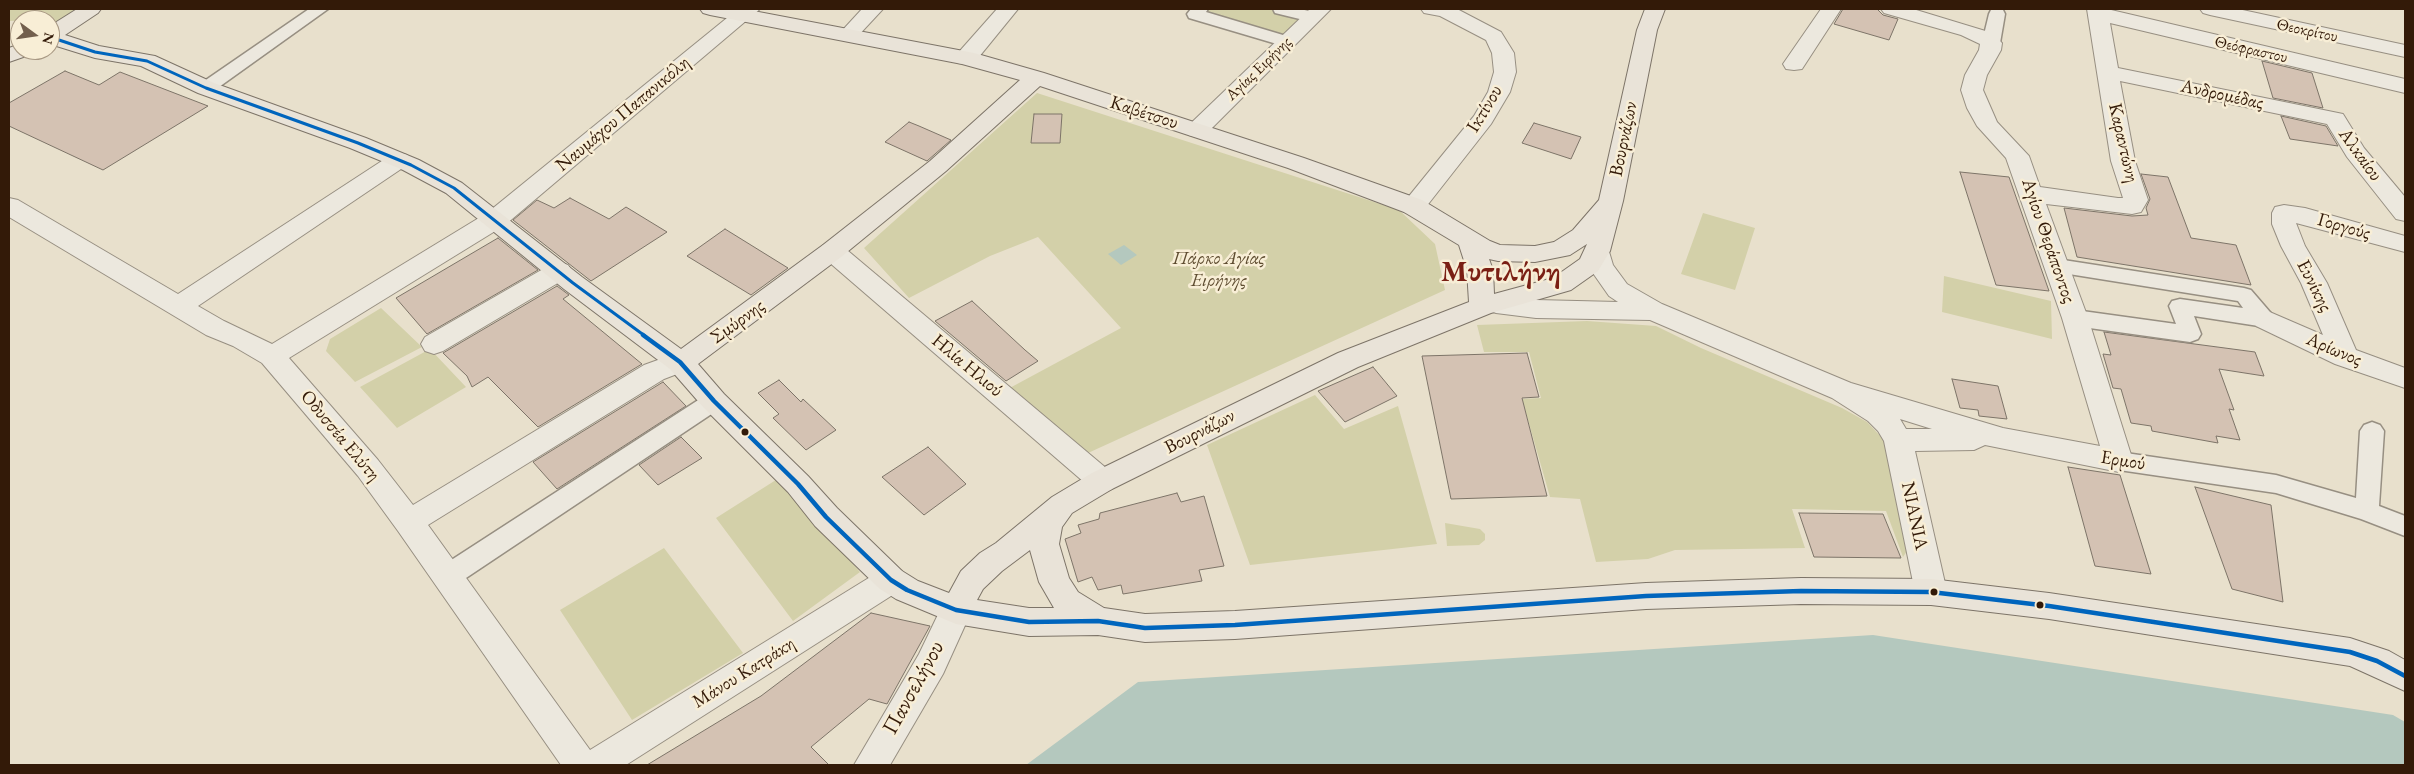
<!DOCTYPE html>
<html>
<head>
<meta charset="utf-8">
<style>
  body { margin:0 }
  #map { position:relative; width:2414px; height:774px; overflow:hidden; background:#e8e0cc; font-family:"EB Garamond",serif }
  canvas { display:block }
  .frame { position:absolute; inset:0; border:10px solid #331a08; pointer-events:none }
  .north { position:absolute; left:10px; top:10px; width:50px; height:50px; box-sizing:border-box; background:#f8eed6; border:1px solid #a99984; border-radius:50%; rotate:104deg; font-size:14px; font-weight:700; line-height:20px; text-align:center; color:#331a08 }
  .north::after { content:''; display:block; margin:auto; width:18px; height:22px; background:#725f4d; clip-path:polygon(50% 0,100% 100%,50% 72%,0 100%) }
</style>
</head>
<body>
<div id="map">
<canvas width="2414" height="774"></canvas>
<div class="frame"></div>
<div class="north">N</div>
</div>
<script>
const ctx = document.querySelector('canvas').getContext('2d');
ctx.lineJoin = 'round';
function fill(path, color) { ctx.fillStyle = color; ctx.fill(path, 'evenodd'); }
const toPath = rows => new Path2D(rows.map(r => 'M' + r).join(''));
function strokePath(path, color, width, dash) { ctx.strokeStyle = color; ctx.lineWidth = width; ctx.lineCap = dash ? 'butt' : 'round'; ctx.setLineDash(dash || []); ctx.stroke(path); }
function write(font, color, halo, rows, align = 'center') {
  ctx.font = font + ' "EB Garamond",serif'; ctx.lineWidth = 5; ctx.setLineDash([]); ctx.textBaseline = 'middle'; ctx.strokeStyle = halo; ctx.fillStyle = color; for (const [text, x, y, turn = 0] of rows) {
    ctx.save(); ctx.translate(x, y); ctx.rotate((+turn || 0) * Math.PI / 180); ctx.textAlign = isNaN(turn) ? turn : align; if (halo) ctx.strokeText(text, 0, 0); ctx.fillText(text, 0, 0); ctx.restore();
  }
}
fill(toPath([
  [9,9,80,9,56,24,50,24,50,20,9,21],
  [1206,9,1269,9,1300,18,1282,38,1202,13],
  [1037,93,1399,210,1435,244,1445,290,1088,453,1006,390,1121,328,1038,237,990,256,909,298,864,248],
  [1703,213,1755,228,1735,290,1681,274],
  [1944,276,2051,301,2052,339,1942,312],
  [381,308,422,347,355,382,326,351,330,339],
  [1587,321,1656,326,1701,348,1842,408,1867,422,1885,441,1907,551,1903,557,1886,511,1792,509,1805,548,1675,550,1648,559,1596,562,1580,499,1550,497,1522,399,1541,398,1529,352,1484,352,1477,325],
  [430,349,466,387,397,428,360,387],
  [1315,395,1344,429,1398,406,1437,544,1250,565,1207,445],
  [779,478,860,572,793,621,716,518],
  [1445,523,1480,529,1485,534,1485,540,1479,545,1447,546],
  [664,548,743,653,632,720,560,610]
]), '#d3d0a9');
fill(toPath([
  [1124,245,1137,255,1121,265,1108,254],
  [1873,635,2393,715,2405,722,2405,765,1026,765,1138,682]
]), '#b4c8be');
const building = toPath([
  [1843,9,1877,9,1883,15,1898,19,1889,40,1834,24,1843,9],
  [2262,61,2312,73,2323,108,2273,98,2262,61],
  [65,71,99,85,120,72,208,106,103,170,9,126,9,103,65,71],
  [1034,114,1062,114,1060,143,1031,143,1034,114],
  [2281,116,2326,126,2338,146,2290,139,2281,116],
  [909,122,919,126,951,140,927,161,885,142,909,122],
  [1534,123,1581,137,1571,159,1522,143,1534,123],
  [1960,172,2009,177,2049,291,1996,285,1960,172],
  [2141,174,2168,177,2191,238,2236,245,2251,285,2077,257,2064,208,2132,216,2148,215,2146,208,2150,199,2141,174],
  [570,198,609,219,626,207,667,232,591,281,513,220,537,200,554,208,570,198],
  [725,229,788,268,751,295,687,256,725,229],
  [498,238,538,270,427,334,396,298,498,238],
  [557,286,569,295,563,299,642,364,538,427,488,377,472,387,467,376,443,353,557,286],
  [972,301,1025,350,1038,361,1006,381,935,321,972,301],
  [2104,332,2255,352,2264,376,2219,369,2234,410,2229,409,2240,440,2216,436,2218,443,2152,431,2151,426,2131,423,2121,389,2113,388,2103,354,2111,355,2104,332],
  [1527,353,1539,397,1522,398,1547,496,1451,499,1422,356,1527,353],
  [1373,367,1397,396,1345,422,1318,391,1373,367],
  [1952,379,1998,386,2007,419,1979,416,1978,410,1960,408,1952,379],
  [779,380,801,402,803,399,836,430,806,450,773,418,779,414,758,393,779,380],
  [663,382,686,406,557,489,533,462,663,382],
  [681,437,702,458,658,485,639,465,681,437],
  [928,447,966,484,924,515,882,477,928,447],
  [2068,467,2120,475,2151,574,2095,566,2068,467],
  [2195,487,2271,505,2283,602,2232,589,2195,487],
  [1177,493,1181,502,1204,496,1224,566,1199,570,1202,581,1123,594,1121,585,1098,590,1092,577,1078,582,1065,539,1081,533,1078,525,1099,519,1100,513,1177,493],
  [1799,513,1883,514,1901,558,1814,557,1799,513],
  [871,613,930,626,887,704,869,699,811,747,829,765,647,765,761,696,871,613]
]);
fill(building, '#d4c2b3');
strokePath(building, '#7d7468', 1);
const pedestrian = toPath([
  [309,9,328,9,212,92,200,92,197,88,200,84,309,9],
  [1191,9,1208,9,1206,12,1293,38,1296,42,1293,46,1287,47,1189,18,1187,14,1191,9],
  [1273,9,1300,9,1318,13,1320,17,1318,21,1312,22,1275,13,1273,9],
  [1997,9,2003,10,2005,14,2000,43,1997,47,1991,48,1985,47,1982,43,1989,14,1991,10,1997,9],
  [2057,259,2244,288,2251,290,2276,319,2273,324,2265,327,2194,316,2201,334,2198,339,2190,342,2075,326,2067,323,2064,318,2067,313,2075,310,2176,324,2169,306,2172,301,2180,299,2243,308,2238,301,2050,271,2047,266,2050,261,2057,259],
  [714,392,722,395,725,401,722,407,457,584,448,587,439,584,435,576,439,568,706,395,714,392],
  [2372,422,2380,425,2384,431,2379,506,2405,516,2405,536,2361,519,2276,493,2119,470,2111,468,2107,461,2111,454,2119,452,2276,475,2356,498,2360,431,2364,425,2372,422]
]);
const minor = toPath([
  [738,9,760,9,505,225,289,358,378,460,413,505,644,365,680,352,690,355,694,362,690,369,664,379,428,525,590,750,880,571,891,567,902,571,907,580,902,589,626,765,561,765,398,531,358,476,262,363,233,346,206,335,9,217,9,198,18,200,178,294,391,155,399,153,407,155,411,160,407,165,198,306,224,321,272,344,487,213,738,9],
  [862,9,883,9,856,38,849,40,842,38,839,34,862,9],
  [997,9,1018,9,974,63,966,64,958,63,955,58,958,53,997,9],
  [1310,9,1331,9,1205,135,1197,137,1189,135,1186,130,1189,125,1310,9],
  [1421,9,1457,9,1501,32,1514,53,1516,72,1510,92,1491,124,1422,212,1413,214,1404,212,1401,206,1474,116,1488,92,1494,72,1492,53,1486,40,1440,16,1424,13,1421,9],
  [1821,9,1841,9,1802,69,1794,70,1786,69,1783,64,1821,9],
  [1881,9,1913,9,1992,33,2002,43,2001,50,1987,75,1983,90,1997,122,2029,156,2040,187,2118,198,2123,198,2111,161,2087,9,2107,9,2405,79,2405,93,2110,23,2118,68,2343,114,2364,148,2405,197,2405,221,2396,219,2347,157,2327,124,2120,81,2135,161,2148,200,2141,212,2132,214,2046,204,2088,318,2133,461,2129,469,2119,472,1985,445,1974,450,1915,451,1947,592,1942,601,1931,605,1920,601,1915,592,1884,441,1878,431,1868,421,1832,398,1650,320,1536,318,1496,313,1487,310,1483,304,1487,298,1496,295,1536,300,1618,302,1609,296,1588,266,1586,251,1589,245,1598,243,1607,245,1613,265,1627,284,1662,304,1851,383,2003,428,2100,446,2062,318,2006,158,1977,126,1967,108,1961,90,1965,75,1979,50,1980,44,1961,35,1884,13,1881,9],
  [1900,419,1932,429,1906,429,1900,419],
  [2284,205,2305,208,2405,236,2405,252,2296,223,2305,246,2327,283,2356,350,2405,368,2405,388,2335,364,2256,326,2252,319,2256,312,2265,310,2323,335,2301,283,2281,246,2272,224,2272,213,2275,207,2284,205],
  [832,243,841,245,1112,473,1117,481,1112,489,1102,493,1092,489,823,257,820,251,823,245,832,243],
  [559,262,568,265,572,271,568,277,443,351,434,354,425,351,421,344,425,337,550,265,559,262],
  [956,596,967,600,972,610,943,674,890,765,854,765,919,654,945,600,956,596]
]);
const tertiary = toPath([
  [2200,9,2238,9,2405,45,2405,57,2210,15,2203,13,2200,9]
]);
const primary = toPath([
  [77,9,101,9,98,13,65,35,99,46,155,56,214,83,366,138,419,160,462,183,582,277,681,349,823,245,930,161,1020,80,962,64,710,15,703,13,700,9,743,9,974,53,1044,73,1304,158,1422,200,1490,241,1500,245,1535,246,1554,242,1573,230,1599,200,1637,30,1645,9,1665,9,1657,30,1623,201,1610,251,1598,271,1571,290,1491,313,1358,367,1112,489,1072,513,1062,527,1059,544,1069,578,1078,592,1104,608,1145,614,1235,611,1646,583,1801,578,1931,579,2049,593,2350,638,2389,651,2405,660,2405,691,2350,666,2049,619,1931,605,1801,604,1646,609,1235,639,1145,642,1098,635,1029,636,956,624,896,599,880,589,815,526,788,492,704,408,670,369,564,289,446,193,403,170,350,148,198,93,141,66,95,58,50,44,50,26,77,9],
  [1040,86,1288,168,1404,212,1459,245,1467,270,1469,302,1338,353,1092,473,1052,497,996,543,980,553,961,571,949,593,918,581,902,571,837,508,808,476,724,394,698,364,841,257,946,171,1040,86],
  [1587,244,1580,259,1553,278,1494,294,1493,270,1489,259,1498,261,1535,262,1570,255,1587,244],
  [1030,550,1039,582,1054,608,1029,608,977,600,983,589,1002,571,1030,550],
  [20,44,20,50,32,50,29,55,9,62,9,48,20,44]
]);
strokePath(pedestrian, '#978f82', 3);
strokePath(minor, '#978f82', 2);
strokePath(tertiary, '#978f82', 2);
strokePath(primary, '#7d7468', 2);
fill(pedestrian, '#ece8de');
fill(minor, '#ece8de');
fill(tertiary, '#ece8de');
fill(primary, '#e9e3d8');
strokePath(toPath([
  [50,37,95,52,147,61,206,88,358,143,411,165,454,188,573,283,645,336]
]), '#0065bd', 3);
strokePath(toPath([
  [643,335,680,362,714,401,798,484,826,517,891,580,907,590,956,610,1029,622,1098,621,1145,628,1235,625,1646,596,1801,591,1931,592,2049,606,2350,652,2377,661,2405,676]
]), '#0065bd', 4.5);
for (const [x, y, r, color] of [
  [745,432,4.5,"#331a08"],
  [1934,592,4.5,"#331a08"],
  [2040,605,4.5,"#331a08"]
]) { const dot = new Path2D(); dot.arc(x, y, r, 0, 2 * Math.PI); ctx.fillStyle = color; ctx.fill(dot); strokePath(dot, '#f8eed6', 2); }
write('16px', '#331a08', '#f8eed6', [
  ["Θεοκρίτου",2307,31,12],
  ["Θεόφραστου",2251,50,13],
  ["Αγίας Ειρήνης",1259,69,-44]
]);
write('19px', '#331a08', '#f8eed6', [
  ["Ανδρομέδας",2222,95,12],
  ["Ικτίνου",1485,109,-59],
  ["Καβέτσου",1144,113,18],
  ["Ναυμάχου Παπανικόλη",623,114,-40],
  ["Βουρνάζων",1624,139,-78],
  ["Καραντώνη",2123,143,77],
  ["Αλκαίου",2360,155,54],
  ["Γοργούς",2344,227,16],
  ["Αγίου Θεράποντος",2048,241,71],
  ["Ευνίκης",2314,286,63],
  ["Σμύρνης",738,322,-36],
  ["Αρίωνος",2334,350,23],
  ["Ηλία Ηλιού",967,366,40],
  ["Βουρνάζων",1200,432,-27],
  ["Οδυσσέα Ελύτη",340,436,50],
  ["Ερμού",2123,461,9],
  ["NIANIA",1914,516,78],
  ["Μάνου Κατράκη",744,673,-32]
]);
write('italic 19px', '#5e4c30', '#f8eed6', [
  ["Πάρκο Αγίας",1219,259],
  ["Ειρήνης",1219,281]
]);
write('22px', '#331a08', '#f8eed6', [
  ["Πανσελήνου",914,688,-61]
]);
write('bold 29px', '#7a1f14', '#f8eed6', [
  ["Μυτιλήνη",1501,273]
]);
</script>
</body>
</html>
